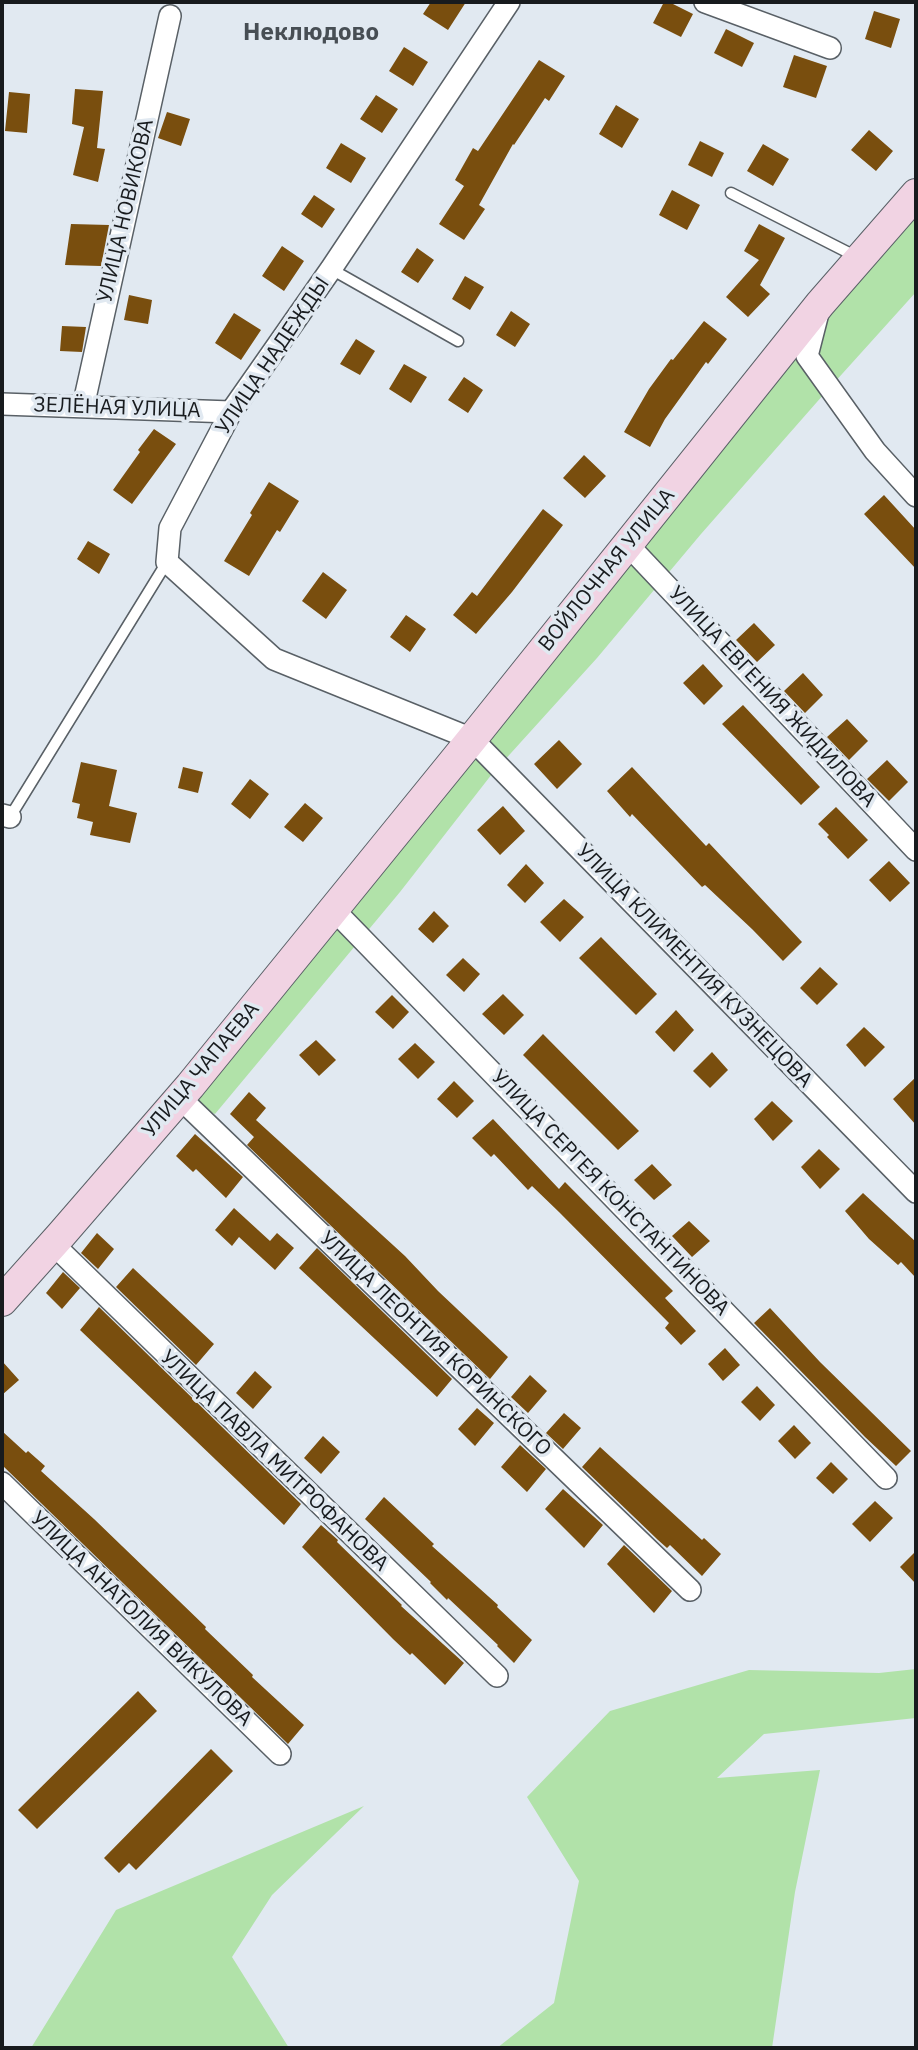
<!DOCTYPE html>
<html>
<head>
<meta charset="utf-8">
<style>
  body { margin:0 }
  #map { position:relative; width:918px; height:2050px; overflow:hidden; background:#e1e9f1; font-family:"IBM Plex Sans",sans-serif }
  canvas { display:block }
  .frame { position:absolute; inset:0; border:4px solid #181b1e; pointer-events:none }
</style>
</head>
<body>
<div id="map">
<canvas width="918" height="2050"></canvas>
<div class="frame"></div>
</div>
<script>
const ctx = document.querySelector('canvas').getContext('2d');
ctx.lineJoin = 'round';
function fill(path, color) { ctx.fillStyle = color; ctx.fill(path, 'evenodd'); }
const toPath = rows => new Path2D(rows.map(r => 'M' + r).join(''));
function strokePath(path, color, width, dash) { ctx.strokeStyle = color; ctx.lineWidth = width; ctx.lineCap = dash ? 'butt' : 'round'; ctx.setLineDash(dash || []); ctx.stroke(path); }
function write(font, color, halo, rows, align = 'center') {
  ctx.font = font + ' "IBM Plex Sans",sans-serif'; ctx.lineWidth = 7; ctx.setLineDash([]); ctx.textBaseline = 'middle'; ctx.strokeStyle = halo; ctx.fillStyle = color; for (const [text, x, y, turn = 0] of rows) {
    ctx.save(); ctx.translate(x, y); ctx.rotate((+turn || 0) * Math.PI / 180); ctx.textAlign = isNaN(turn) ? turn : align; if (halo) ctx.strokeText(text, 0, 0); ctx.fillText(text, 0, 0); ctx.restore();
  }
}
fill(toPath([
  [916,207,916,292,824,394,701,534,597,658,492,774,400,892,215,1114,191,1103],
  [916,1669,916,1718,764,1734,717,1778,820,1770,795,1892,772,2048,497,2048,554,2003,579,1881,527,1797,610,1711,749,1670,879,1673],
  [364,1806,272,1895,232,1957,289,2048,31,2048,116,1910]
]), '#b1e2a9');
fill(toPath([
  [431,2,466,2,448,30,423,14],
  [664,2,669,2,693,14,681,37,653,23],
  [874,11,900,19,891,48,865,39],
  [726,29,754,43,742,67,714,53],
  [404,47,428,62,413,86,389,71],
  [794,55,827,66,816,98,783,87],
  [539,60,565,76,549,101,545,98,514,145,513,144,479,205,485,209,464,240,439,224,464,186,455,180,473,148,478,151],
  [75,89,103,91,97,148,105,149,98,182,73,175,84,127,72,124],
  [9,92,30,94,27,133,5,131],
  [376,95,398,109,382,133,360,119],
  [616,105,639,119,622,148,599,134],
  [167,112,190,119,181,146,158,138],
  [869,130,893,151,876,171,851,150],
  [700,141,724,153,712,177,688,165],
  [341,143,366,158,351,183,326,168],
  [763,144,789,159,773,186,747,171],
  [672,190,700,205,687,230,659,215],
  [314,195,335,209,322,228,301,214],
  [71,224,109,225,101,266,65,265],
  [759,224,785,238,760,285,770,294,748,317,726,297,759,260,744,251],
  [282,246,304,261,284,291,262,276],
  [417,248,434,260,418,283,401,272],
  [465,276,484,287,470,310,452,299],
  [129,295,152,300,148,324,124,320],
  [511,311,530,324,515,347,496,335],
  [234,313,261,330,241,360,215,343],
  [704,321,727,339,708,364,706,362,665,419,650,447,624,432,649,389,671,359,673,360],
  [62,326,86,327,82,352,60,351],
  [356,339,375,351,360,375,340,364],
  [404,364,427,377,411,403,389,389],
  [464,377,483,390,468,413,448,400],
  [154,429,176,444,132,504,113,490,140,452,138,450],
  [584,455,606,476,585,498,563,478],
  [269,482,299,501,280,532,277,530,249,576,224,561,252,515,250,513],
  [884,495,916,530,916,569,864,514],
  [543,509,563,525,512,592,476,634,453,615,472,592,477,596],
  [88,541,110,554,99,574,77,559],
  [323,572,347,590,326,619,302,601],
  [406,615,426,629,410,652,390,637],
  [754,623,775,645,757,662,736,640],
  [703,664,723,686,704,705,683,683],
  [803,673,823,695,805,713,784,691],
  [743,705,820,787,801,805,722,724],
  [847,719,868,741,849,760,827,737],
  [559,740,582,764,557,789,534,764],
  [887,760,908,782,889,801,867,779],
  [81,762,117,770,109,806,137,813,130,843,90,835,93,822,77,818,80,804,72,802],
  [183,767,203,772,198,793,178,788],
  [632,767,706,846,709,843,802,942,783,961,752,929,705,885,702,887,632,814,630,817,607,791],
  [250,779,269,794,250,819,231,804],
  [305,803,323,818,303,842,284,827],
  [503,806,525,831,500,855,477,830],
  [836,807,868,840,848,859,827,837,829,835,818,824],
  [889,861,910,883,890,902,869,880],
  [526,864,544,883,525,903,507,885],
  [564,899,584,917,560,942,540,922],
  [434,911,449,926,433,943,418,929],
  [601,937,657,994,636,1015,579,958],
  [463,958,480,974,464,992,446,975],
  [820,967,838,984,817,1005,800,988],
  [503,994,524,1015,504,1035,482,1014],
  [392,995,409,1012,393,1029,375,1012],
  [676,1010,694,1030,674,1052,655,1032],
  [864,1027,885,1047,865,1067,846,1045],
  [543,1034,639,1131,618,1150,523,1055],
  [316,1040,336,1060,319,1076,299,1055],
  [415,1043,435,1062,418,1079,398,1059],
  [712,1052,728,1070,710,1088,693,1071],
  [916,1077,916,1125,893,1099],
  [454,1081,474,1101,457,1118,437,1099],
  [249,1092,266,1108,256,1120,405,1256,438,1291,508,1357,490,1379,247,1145,254,1137,230,1114],
  [772,1101,793,1121,773,1141,754,1119],
  [493,1119,559,1189,565,1182,673,1291,665,1298,696,1331,681,1345,665,1328,669,1323,559,1212,532,1186,528,1190,494,1154,491,1157,472,1138],
  [195,1134,243,1177,226,1198,196,1169,193,1172,176,1156],
  [819,1149,840,1169,820,1189,801,1167],
  [652,1164,672,1185,654,1200,634,1180],
  [863,1193,916,1242,916,1278,901,1262,898,1265,869,1239,845,1211],
  [234,1208,270,1241,277,1233,294,1248,275,1270,239,1237,232,1246,215,1230],
  [689,1221,710,1241,692,1257,672,1236],
  [97,1233,114,1249,98,1269,81,1253],
  [317,1248,452,1379,437,1397,299,1268],
  [133,1268,214,1344,196,1365,116,1287],
  [63,1272,80,1288,62,1309,46,1293],
  [99,1307,301,1504,284,1525,80,1330],
  [770,1308,820,1362,911,1451,896,1466,865,1437,754,1323],
  [725,1348,740,1365,723,1381,708,1364],
  [2,1361,19,1380,2,1395],
  [255,1371,272,1387,253,1409,236,1393],
  [530,1375,547,1391,528,1413,511,1397],
  [757,1386,775,1405,760,1421,741,1402],
  [477,1408,494,1423,475,1446,458,1429],
  [564,1413,581,1428,563,1449,546,1433],
  [794,1425,811,1443,795,1459,778,1441],
  [2,1431,26,1453,28,1451,45,1466,41,1471,94,1519,206,1627,205,1629,253,1675,252,1677,304,1725,288,1744,2,1465],
  [323,1436,340,1452,321,1474,304,1458],
  [520,1445,546,1469,527,1492,501,1467],
  [600,1447,702,1540,704,1538,721,1554,702,1576,670,1545,667,1548,658,1540,582,1467],
  [831,1462,848,1479,833,1494,816,1478],
  [563,1489,603,1525,584,1548,545,1509],
  [384,1497,434,1544,432,1546,498,1605,497,1607,532,1640,514,1663,497,1646,498,1645,448,1598,447,1600,430,1583,431,1582,365,1519],
  [875,1501,893,1518,870,1542,852,1524],
  [321,1525,338,1540,337,1542,402,1605,401,1606,464,1663,445,1685,412,1653,410,1655,393,1639,302,1547],
  [624,1545,672,1591,654,1613,607,1564],
  [916,1551,916,1584,900,1567],
  [138,1691,157,1711,37,1829,18,1810],
  [211,1749,233,1771,136,1870,129,1863,119,1873,104,1858]
]), '#794e0e');
const lane = toPath([
  [731,193,857,257],
  [331,269,458,341],
  [10,817,167,562]
]);
const street = toPath([
  [509,2,331,269,231,412,170,528,167,562,274,659,472,739,916,1192],
  [705,2,830,48],
  [818,313,807,356,875,451,916,496],
  [2,404,231,412],
  [83,407,170,16],
  [627,544,916,850],
  [2,815,10,817],
  [333,909,886,1478],
  [180,1098,690,1590],
  [53,1244,497,1676],
  [2,1483,280,1754]
]);
const secondary = toPath([
  [2,1301,61,1235,190,1086,472,739,820,304,916,194]
]);
strokePath(lane, '#596066', 13);
strokePath(street, '#596066', 24);
strokePath(secondary, '#596066', 32);
strokePath(lane, '#fff', 10);
strokePath(street, '#fff', 21);
strokePath(secondary, '#f1d3e3', 30);
write('21px', '#181b1e', '#e1e9f1', [
  ["УЛИЦА НОВИКОВА",126,211,-77],
  ["УЛИЦА НАДЕЖДЫ",273,356,-56],
  ["ЗЕЛЁНАЯ УЛИЦА",117,408,2],
  ["ВОЙЛОЧНАЯ УЛИЦА",607,570,-51],
  ["УЛИЦА ЕВГЕНИЯ ЖИДИЛОВА",772,697,47],
  ["УЛИЦА КЛИМЕНТИЯ КУЗНЕЦОВА",694,966,46],
  ["УЛИЦА ЧАПАЕВА",201,1070,-50],
  ["УЛИЦА СЕРГЕЯ КОНСТАНТИНОВА",610,1193,46],
  ["УЛИЦА ЛЕОНТИЯ КОРИНСКОГО",435,1344,44],
  ["УЛИЦА ПАВЛА МИТРОФАНОВА",274,1461,44],
  ["УЛИЦА АНАТОЛИЯ ВИКУЛОВА",141,1619,44]
]);
write('bold 24px', '#474e54', '#e1e9f1', [
  ["Неклюдово",311,33]
]);
</script>
</body>
</html>
